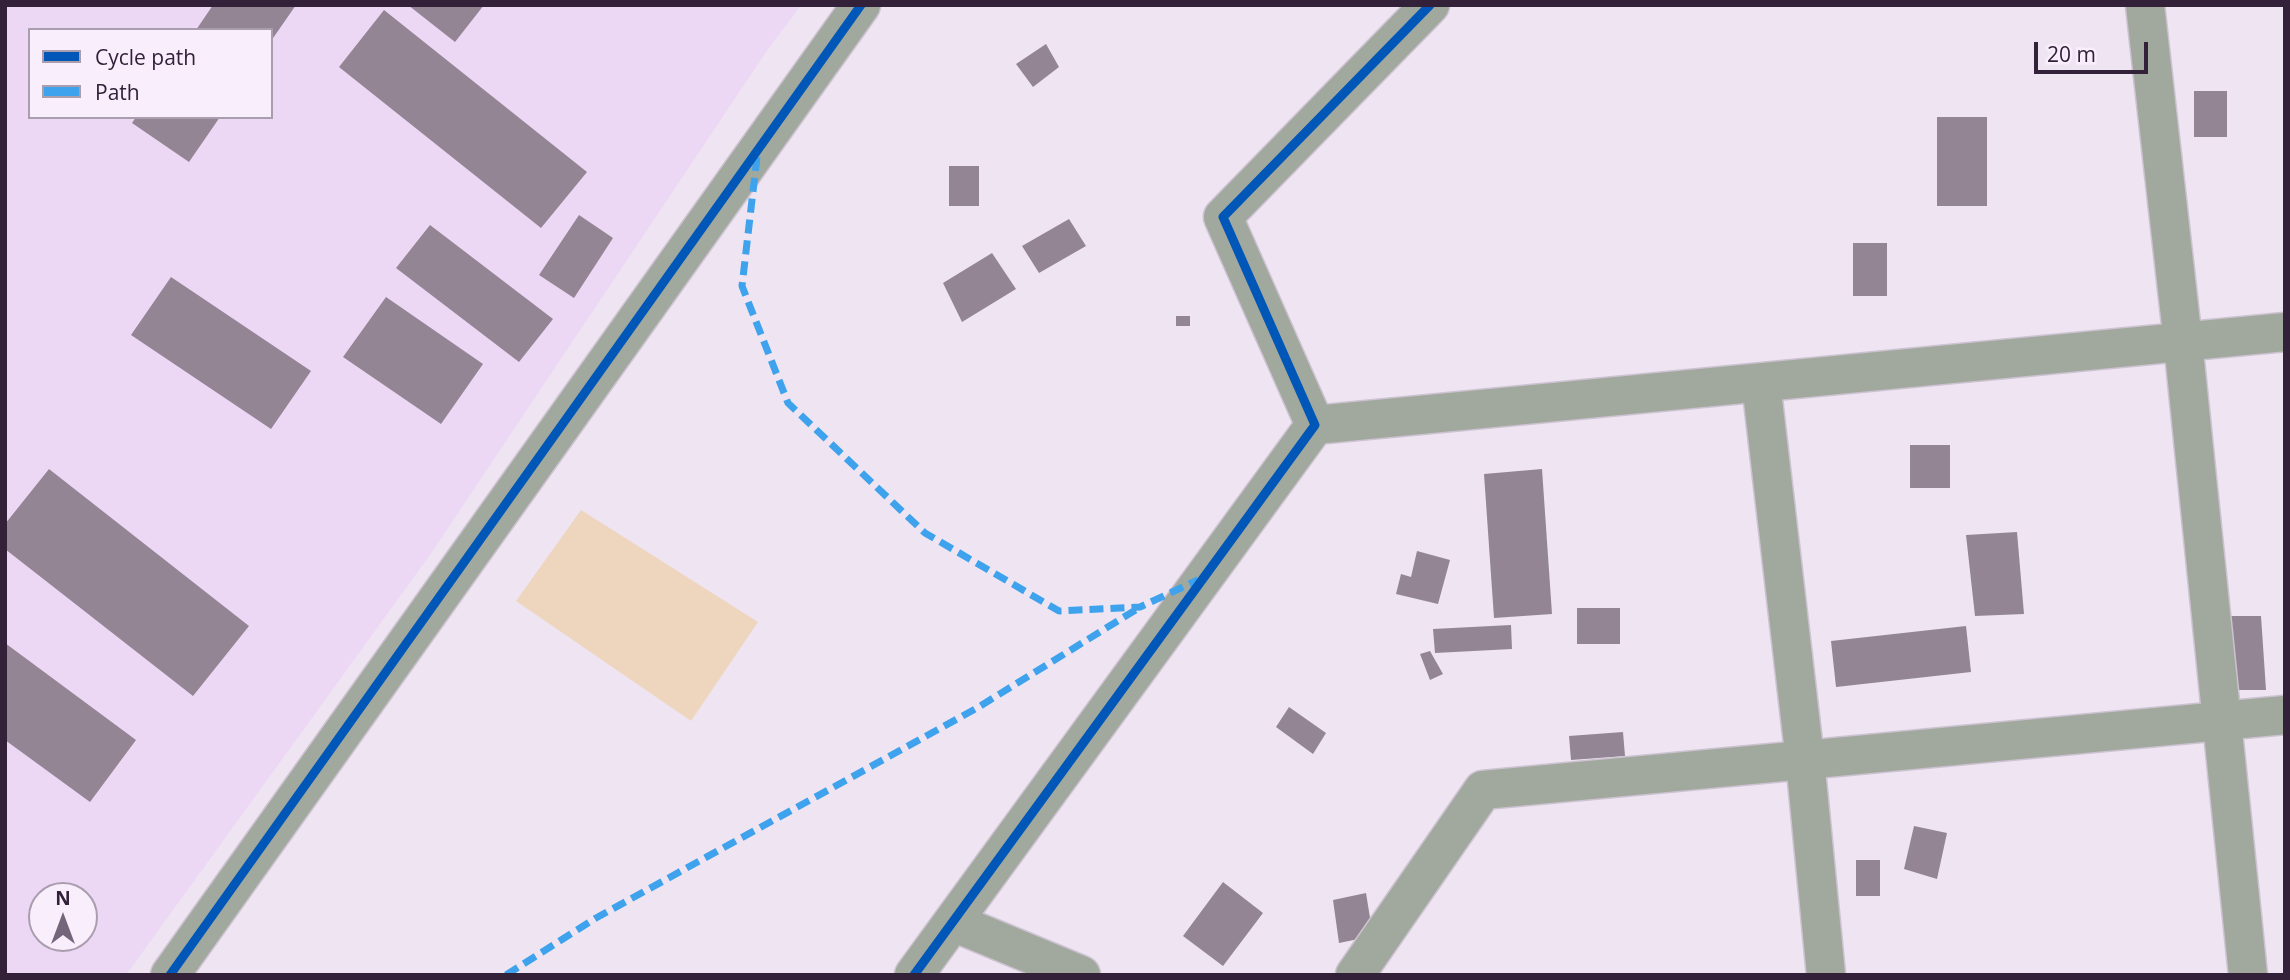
<!DOCTYPE html>
<html>
<head>
<meta charset="utf-8">
<style>
  body { margin:0 }
  #map { position:relative; width:2290px; height:980px; overflow:hidden; background:#eee4f2; font-family:"Open Sans",sans-serif }
  canvas { display:block }
  .frame { position:absolute; inset:0; border:7px solid #33213a; pointer-events:none }
  .legend { position:absolute; left:28px; top:28px; width:245px; height:91px; box-sizing:border-box; background:#f9effc; border:2px solid #aa9dae; margin:0; padding:9px 12px; list-style:none; font-size:21px; color:#33213a }
  .legend li { display:flex; align-items:center; gap:14px; height:35px }
  .legend b { width:35px; border:2px solid #aa9dae }
  .north { position:absolute; left:28px; top:882px; width:70px; height:70px; box-sizing:border-box; background:#f9effc; border:2px solid #aa9dae; border-radius:50%; rotate:0deg; font-size:19px; font-weight:700; line-height:28px; text-align:center; color:#33213a }
  .north::after { content:''; display:block; margin:auto; width:24px; height:32px; background:#74657a; clip-path:polygon(50% 0,100% 100%,50% 72%,0 100%) }
  .scale { position:absolute; left:2034px; top:42px; width:114px; height:32px; box-sizing:border-box; border:4px solid #33213a; border-top:0; padding-left:9px; font-size:21px; line-height:24px; white-space:nowrap; color:#33213a; -webkit-text-stroke:5px #f9effc; paint-order:stroke }
</style>
</head>
<body>
<div id="map">
<canvas width="2290" height="980"></canvas>
<div class="frame"></div>
<ul class="legend">
<li><b style="height:9px;background:#0057b8"></b>Cycle path</li>
<li><b style="height:9px;background:#3ea2ec"></b>Path</li>
</ul>
<div class="north">N</div>
<div class="scale">20 m</div>
</div>
<script>
const ctx = document.querySelector('canvas').getContext('2d');
ctx.lineJoin = 'round';
function fill(path, color) { ctx.fillStyle = color; ctx.fill(path, 'evenodd'); }
const toPath = rows => new Path2D(rows.map(r => 'M' + r).join(''));
function strokePath(path, color, width, dash) { ctx.strokeStyle = color; ctx.lineWidth = width; ctx.lineCap = dash ? 'butt' : 'round'; ctx.setLineDash(dash || []); ctx.stroke(path); }
fill(toPath([
  [5,5,801,5,768,49,432,552,126,975,5,975],
  [30,30,271,30,271,117,30,117],
  [42,896,84,896,84,938,42,938]
]), '#ecd7f5');
fill(toPath([
  [581,510,758,622,691,721,516,601]
]), '#eed5be');
fill(toPath([
  [213,5,296,5,271,41,271,30,196,30],
  [408,5,484,5,455,42],
  [384,10,587,172,541,228,339,67],
  [1046,44,1059,67,1033,87,1016,64],
  [2194,91,2227,91,2227,137,2194,137],
  [136,117,220,117,189,162,132,123],
  [1937,117,1987,117,1987,206,1937,206],
  [949,166,979,166,979,206,949,206],
  [579,215,613,238,574,298,539,275],
  [1069,219,1086,246,1039,273,1022,246],
  [430,225,553,319,519,362,396,268],
  [1853,243,1887,243,1887,296,1853,296],
  [992,253,1016,289,962,322,943,283],
  [171,277,311,371,271,429,131,335],
  [386,297,483,364,441,424,343,357],
  [1176,316,1190,316,1190,326,1176,326],
  [1910,445,1950,445,1950,488,1910,488],
  [49,469,249,626,193,696,5,549,5,524],
  [1542,469,1552,614,1494,618,1484,474],
  [2017,532,2024,614,1975,616,1966,535],
  [1417,551,1450,560,1438,604,1396,594,1401,574,1411,577],
  [1577,608,1620,608,1620,644,1577,644],
  [2230,616,2261,616,2266,690,2235,690],
  [1511,625,1512,649,1435,653,1433,629],
  [1966,626,1971,672,1836,687,1831,641],
  [5,643,136,740,90,802,5,740],
  [1430,651,1443,674,1430,680,1420,654],
  [1289,707,1326,733,1313,754,1276,727],
  [1623,732,1625,756,1571,760,1569,736],
  [1914,826,1947,833,1937,879,1904,869],
  [1856,860,1880,860,1880,896,1856,896],
  [1223,882,1263,913,1223,966,1183,936],
  [1366,893,1373,936,1339,943,1333,900]
]), '#948594');
const minor = toPath([
  [2145,5,2183,342,2248,975],
  [1761,383,1805,760,1826,975],
  [1315,425,2285,332],
  [953,922,1081,975],
  [170,975,861,5],
  [914,975,1315,425,1223,217,1430,5],
  [1355,975,1483,790,2285,715]
]);
strokePath(minor, '#ccc2d0', 41);
strokePath(minor, '#a1a89e', 38);
strokePath(toPath([
  [757,157,742,286,788,403,925,533,1059,611,1140,607,1198,580],
  [506,975,596,918,977,708,1137,609]
]), '#3ea2ec', 7, [14, 7]);
strokePath(toPath([
  [170,975,861,5],
  [914,975,1315,425,1223,217,1430,5]
]), '#0057b8', 9);
</script>
</body>
</html>
